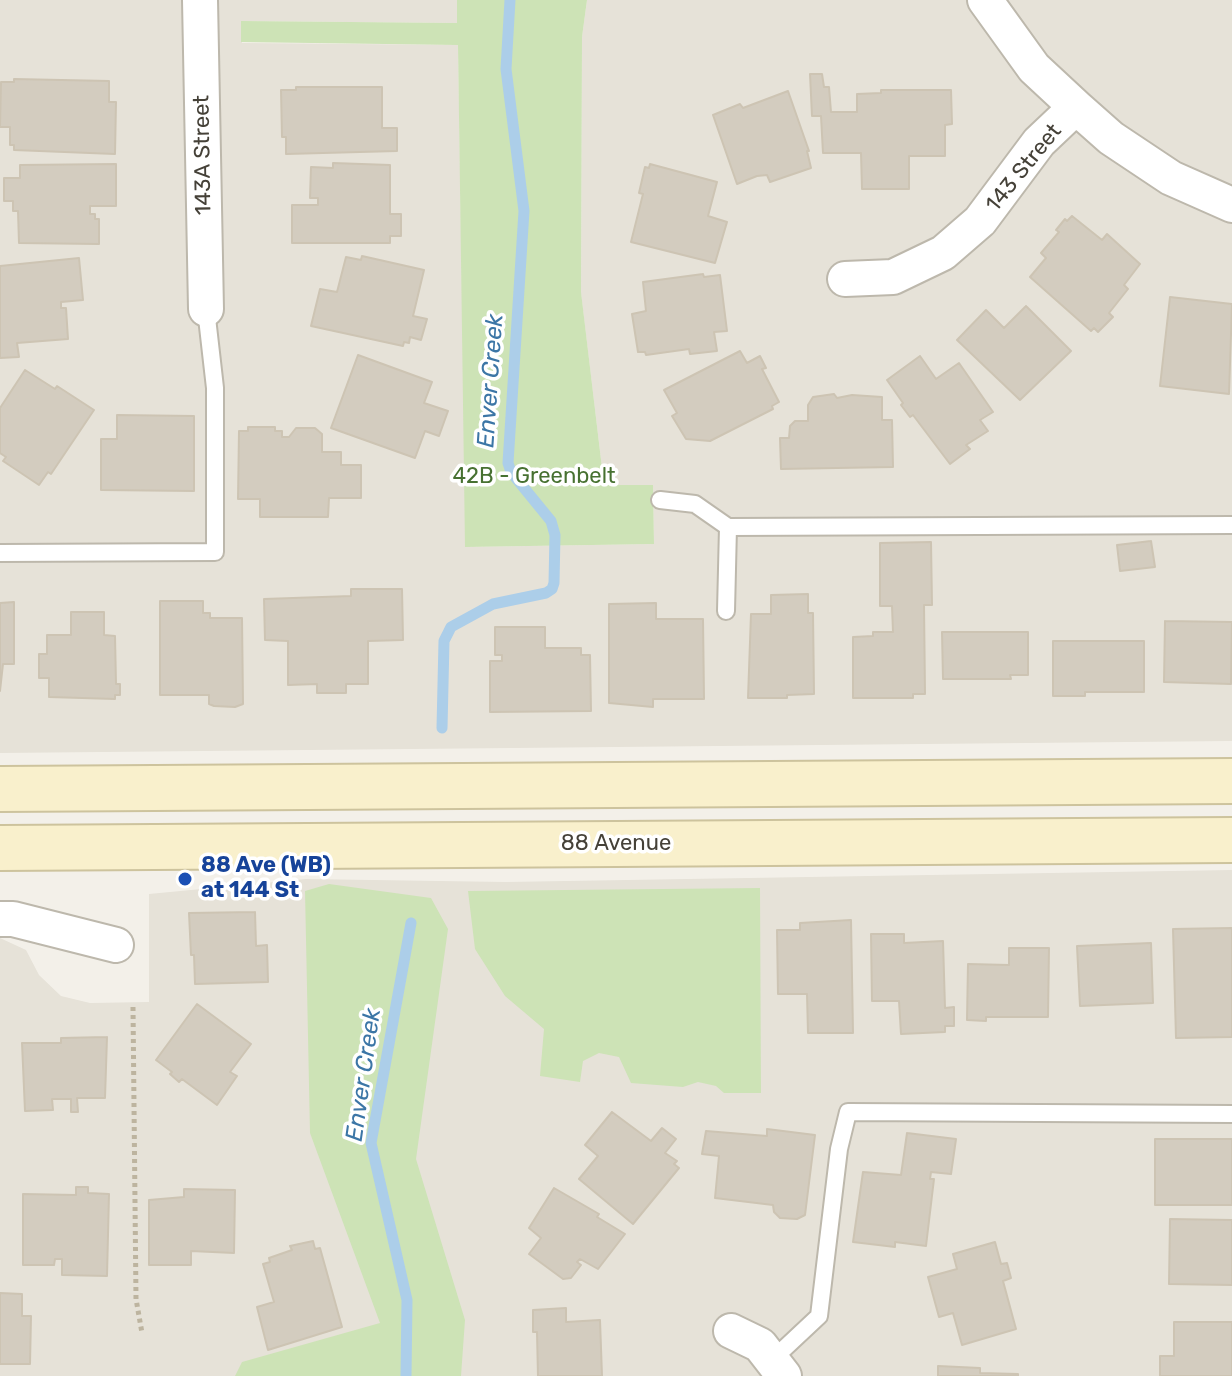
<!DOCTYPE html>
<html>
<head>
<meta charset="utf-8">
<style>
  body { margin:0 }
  canvas { display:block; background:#f3f0e9 }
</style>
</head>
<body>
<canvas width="1232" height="1376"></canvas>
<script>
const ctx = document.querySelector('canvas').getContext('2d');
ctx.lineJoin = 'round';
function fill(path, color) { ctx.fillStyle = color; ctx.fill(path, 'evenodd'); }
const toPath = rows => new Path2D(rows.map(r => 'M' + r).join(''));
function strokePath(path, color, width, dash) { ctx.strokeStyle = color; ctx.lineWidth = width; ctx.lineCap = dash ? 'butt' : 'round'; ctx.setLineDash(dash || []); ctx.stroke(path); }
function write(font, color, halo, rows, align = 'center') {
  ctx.font = font + ' Rubik,sans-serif'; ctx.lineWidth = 7; ctx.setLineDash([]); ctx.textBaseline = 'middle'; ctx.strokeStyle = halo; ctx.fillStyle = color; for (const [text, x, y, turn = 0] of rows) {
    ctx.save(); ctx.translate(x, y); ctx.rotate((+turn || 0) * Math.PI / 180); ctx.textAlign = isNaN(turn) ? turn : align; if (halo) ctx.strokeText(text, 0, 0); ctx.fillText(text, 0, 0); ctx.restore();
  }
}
fill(toPath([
  [0,0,457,0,458,23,241,21,242,43,458,45,466,547,654,544,653,485,604,485,581,293,582,37,587,0,1232,0,1232,741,0,753],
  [1232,870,1232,1376,0,1376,0,938,26,950,39,975,61,996,90,1003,149,1002,149,894,306,879,506,882]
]), '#e6e2d8');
fill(toPath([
  [457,0,587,0,582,37,581,292,604,485,653,485,654,544,465,547,458,45,241,42,241,21,457,23],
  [329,884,431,898,448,929,416,1159,465,1320,461,1376,235,1376,242,1362,380,1323,310,1133,305,891],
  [760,888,761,1093,724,1093,716,1086,698,1082,683,1087,631,1083,619,1057,599,1053,583,1061,580,1082,540,1076,544,1029,505,996,475,949,468,891]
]), '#cde3b6');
strokePath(toPath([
  [442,728,444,641,451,627,493,604,546,593,552,589,554,583,555,535,551,521,511,472,508,463,524,211,506,69,510,0],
  [406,1376,407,1300,371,1143,411,923]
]), '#accee9', 11);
const building = toPath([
  [810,74,822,74,824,87,829,87,831,112,857,112,857,94,881,93,881,90,951,90,952,124,945,125,945,156,909,156,909,189,862,189,861,153,823,153,821,116,812,116,810,74],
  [14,79,109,81,109,102,116,102,115,154,14,150,14,145,10,145,10,127,0,127,1,82,14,82,14,79],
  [296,87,382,87,382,128,397,128,397,151,286,154,286,137,282,137,281,90,296,90,296,87],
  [788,91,809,151,807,151,811,168,770,182,767,175,757,176,737,184,713,115,740,104,743,108,788,91],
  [333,163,390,165,390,214,401,214,401,236,390,236,390,243,292,243,292,205,318,205,318,198,310,198,311,167,333,168,333,163],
  [116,164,116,206,90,206,90,214,95,214,95,219,99,219,99,244,19,243,18,211,13,211,13,201,4,201,4,178,20,178,20,165,116,164],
  [650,164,717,182,708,216,727,222,715,263,631,242,643,194,639,193,645,167,649,168,650,164],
  [1072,216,1102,240,1107,234,1140,264,1124,285,1128,289,1109,313,1113,317,1098,332,1094,328,1091,331,1030,277,1046,258,1041,253,1059,232,1056,230,1065,219,1067,221,1072,216],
  [362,256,424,270,413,316,427,319,421,340,410,337,409,343,404,342,403,346,311,326,320,289,337,292,346,257,361,260,362,256],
  [79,258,83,300,61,302,61,308,66,308,68,339,17,343,19,357,0,358,0,266,79,258],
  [703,274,704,277,720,275,727,331,714,332,717,351,690,354,689,349,646,355,645,352,638,352,632,314,646,311,643,282,703,274],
  [1170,297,1232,304,1229,394,1160,386,1170,297],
  [1026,306,1071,351,1020,400,957,340,986,310,1004,328,1026,306],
  [740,351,747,363,760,356,766,368,762,369,779,402,772,406,773,409,710,441,686,439,672,416,677,413,664,390,740,351],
  [358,355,432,382,424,403,448,411,439,436,425,431,415,458,331,428,358,355],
  [920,356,936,379,959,363,993,412,980,420,988,431,966,445,970,449,950,464,913,415,910,417,901,405,903,403,887,380,920,356],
  [25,370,55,389,57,386,94,410,51,474,48,472,39,485,3,461,6,457,0,453,0,408,25,370],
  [834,394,837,398,852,395,882,397,882,420,892,420,893,467,781,469,780,438,789,438,790,426,795,421,808,421,808,405,813,397,834,394],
  [117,415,194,416,194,491,101,490,101,439,117,439,117,415],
  [248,427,275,427,275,431,282,431,282,437,289,437,296,428,315,428,322,434,322,452,341,452,341,465,361,465,361,498,329,498,328,517,260,517,260,499,238,499,239,431,248,431,248,427],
  [1151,541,1155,567,1120,571,1117,545,1151,541],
  [931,542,932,605,924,605,925,694,913,694,913,698,853,698,853,637,873,636,873,632,893,632,892,606,880,606,880,543,931,542],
  [351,589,402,589,403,640,368,641,368,684,346,684,346,693,317,693,317,684,288,685,288,641,265,640,264,599,351,596,351,589],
  [808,594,808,613,813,613,814,694,787,695,787,698,748,698,751,614,771,614,771,595,808,594],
  [160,601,203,601,203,613,210,613,210,618,242,618,243,704,235,707,214,706,209,704,209,695,160,695,160,601],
  [14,602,14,664,3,664,0,691,0,603,14,602],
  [656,603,656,619,703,619,704,699,653,699,653,707,609,703,609,604,656,603],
  [71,612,104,612,104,635,115,636,116,684,120,684,120,695,115,695,115,699,49,697,49,678,39,678,39,654,47,654,47,635,71,635,71,612],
  [1165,621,1232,622,1231,684,1164,682,1165,621],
  [495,627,545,627,545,648,581,648,581,655,590,655,591,711,490,712,490,661,502,661,502,655,495,655,495,627],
  [942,632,1028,632,1028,675,1010,675,1011,679,943,679,942,632],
  [1053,641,1144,641,1144,692,1085,692,1085,696,1053,696,1053,641],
  [255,912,256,946,267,945,268,982,195,984,194,955,191,955,189,913,255,912],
  [851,920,853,1033,808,1033,807,994,778,994,777,930,800,930,800,923,851,920],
  [1232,928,1232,1037,1176,1038,1173,929,1232,928],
  [871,934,904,934,904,943,943,941,945,1008,954,1007,954,1026,945,1026,945,1032,901,1034,899,1001,872,1001,871,934],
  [1151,943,1153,1003,1080,1006,1077,946,1151,943],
  [1009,948,1049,948,1048,1017,986,1017,986,1021,967,1020,968,964,1009,965,1009,948],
  [197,1004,251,1044,230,1072,237,1076,217,1105,182,1079,179,1082,170,1074,172,1072,156,1060,197,1004],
  [107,1037,105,1098,77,1098,78,1112,71,1112,71,1099,52,1099,53,1110,25,1111,22,1043,61,1043,61,1038,107,1037],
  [612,1112,651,1141,662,1128,676,1139,665,1153,677,1161,674,1164,679,1168,633,1224,579,1179,598,1156,585,1145,612,1112],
  [767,1129,815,1135,805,1215,797,1219,780,1218,774,1212,773,1205,715,1198,719,1156,702,1154,706,1131,767,1136,767,1129],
  [907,1133,956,1139,951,1174,931,1172,930,1179,934,1179,926,1246,895,1242,895,1247,853,1242,863,1172,901,1175,907,1133],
  [1155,1139,1232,1139,1232,1205,1155,1205,1155,1139],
  [76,1187,88,1187,88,1193,109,1194,107,1276,62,1275,62,1259,55,1259,54,1265,23,1265,23,1194,76,1195,76,1187],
  [554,1188,599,1214,597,1217,625,1234,598,1269,580,1259,577,1262,581,1265,571,1278,563,1279,529,1254,541,1238,529,1228,554,1188],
  [184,1189,235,1190,234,1253,191,1251,191,1265,149,1265,149,1200,184,1197,184,1189],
  [1170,1219,1232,1220,1232,1285,1169,1284,1170,1219],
  [313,1241,315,1249,320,1248,342,1327,268,1350,257,1307,274,1302,263,1264,270,1262,269,1258,292,1250,290,1246,313,1241],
  [995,1242,1001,1264,1007,1263,1011,1278,1003,1281,1016,1329,962,1345,953,1313,939,1317,928,1277,957,1269,953,1254,995,1242],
  [0,1293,22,1294,22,1316,31,1316,30,1364,0,1364,0,1293],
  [566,1308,566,1322,600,1320,602,1376,538,1376,537,1332,533,1332,533,1310,566,1308],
  [1174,1322,1232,1322,1232,1376,1160,1376,1160,1356,1174,1356,1174,1322],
  [938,1366,980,1368,980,1373,1018,1374,1018,1376,938,1376,938,1366]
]);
fill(building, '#d3ccbf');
strokePath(building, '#cdc4b3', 2);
const service = toPath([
  [660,500,695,504,728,527,726,611],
  [728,527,1232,525],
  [0,553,215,552,215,388,206,309],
  [772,1360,819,1316,839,1149,848,1112,1232,1114]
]);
const minor = toPath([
  [200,0,206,309],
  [1076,107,1111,138,1171,178,1232,205],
  [845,279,893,277,943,253,980,221,1039,142,1076,107,1034,68,985,0],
  [0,919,13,919,116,945],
  [731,1331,760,1345,784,1376]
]);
const secondary = toPath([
  [0,789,1232,781],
  [0,848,1232,840]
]);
strokePath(service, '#bdb8ac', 20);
strokePath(minor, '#bdb8ac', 38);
strokePath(secondary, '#cdc39d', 48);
strokePath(toPath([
  [133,1007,136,1299,142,1333]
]), '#bdb49f', 5, [4, 4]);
strokePath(service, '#fff', 16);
strokePath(minor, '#fff', 34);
strokePath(secondary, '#f9f0cc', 44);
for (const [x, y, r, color] of [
  [185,879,8,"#1a4fb4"]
]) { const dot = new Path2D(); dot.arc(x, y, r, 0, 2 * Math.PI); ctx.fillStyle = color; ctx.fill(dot); strokePath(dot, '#fff', 3); }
write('22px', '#454138', '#fff', [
  ["143A Street",203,155,-91],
  ["143 Street",1024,168,-51],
  ["88 Avenue",616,844]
]);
write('22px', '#477131', '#fff', [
  ["42B - Greenbelt",534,477]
]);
write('bold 22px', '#164399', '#fff', [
  ["88 Ave (WB)",201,866],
  ["at 144 St",201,891]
], 'left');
write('italic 24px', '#3c76a6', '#fff', [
  ["Enver Creek",491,381,-86],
  ["Enver Creek",364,1075,-82]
]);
</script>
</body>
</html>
